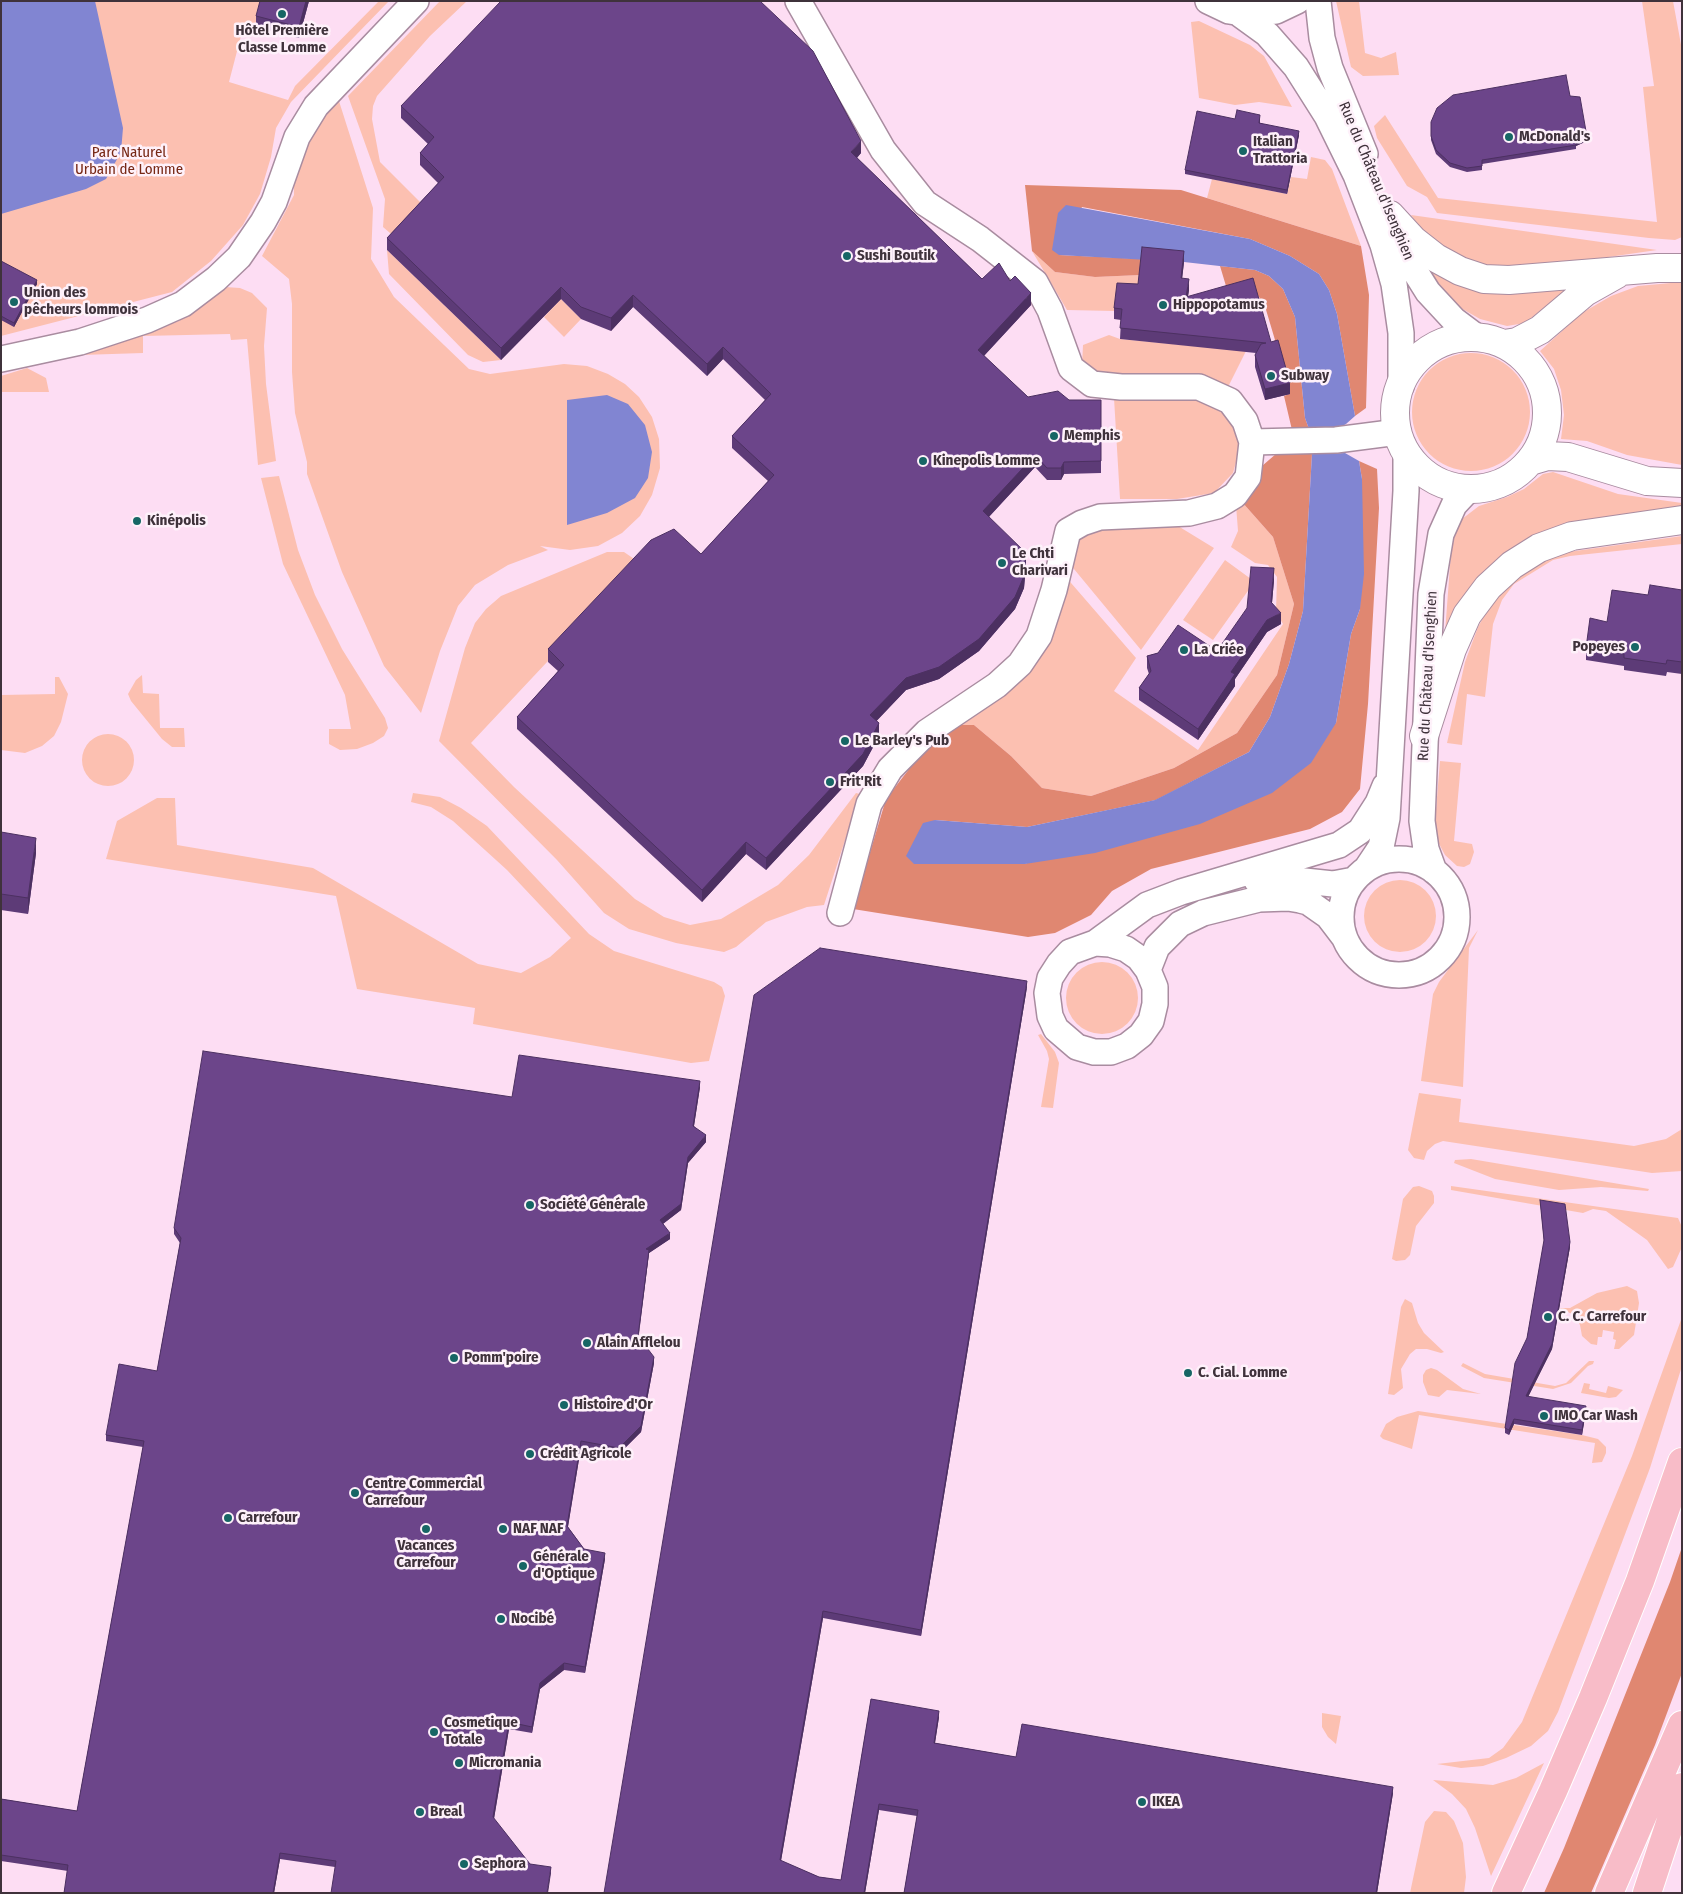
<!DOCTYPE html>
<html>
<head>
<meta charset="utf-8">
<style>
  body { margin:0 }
  #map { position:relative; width:1683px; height:1894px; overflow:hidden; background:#fdddf3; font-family:"Fira Sans Condensed",sans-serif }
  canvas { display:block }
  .frame { position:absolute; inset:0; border:2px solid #3f323b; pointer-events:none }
</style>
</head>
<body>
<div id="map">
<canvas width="1683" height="1894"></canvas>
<div class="frame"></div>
</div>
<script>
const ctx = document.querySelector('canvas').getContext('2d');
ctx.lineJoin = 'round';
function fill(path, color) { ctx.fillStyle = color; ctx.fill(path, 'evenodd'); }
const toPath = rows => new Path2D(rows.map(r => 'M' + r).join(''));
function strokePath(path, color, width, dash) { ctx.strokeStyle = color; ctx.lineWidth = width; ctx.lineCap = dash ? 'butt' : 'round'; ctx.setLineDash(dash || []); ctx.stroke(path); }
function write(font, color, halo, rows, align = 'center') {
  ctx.font = font + ' "Fira Sans Condensed",sans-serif'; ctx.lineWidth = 5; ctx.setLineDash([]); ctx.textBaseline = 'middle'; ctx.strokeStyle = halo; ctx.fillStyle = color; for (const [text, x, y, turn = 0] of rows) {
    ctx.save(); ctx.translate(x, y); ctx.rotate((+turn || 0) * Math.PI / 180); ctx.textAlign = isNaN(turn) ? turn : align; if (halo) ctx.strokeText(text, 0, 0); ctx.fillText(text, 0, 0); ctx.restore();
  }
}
fill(toPath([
  [1,1,262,1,253,35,242,32,229,82,288,100,295,86,379,1,389,1,291,102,276,128,271,157,260,194,243,225,211,261,172,292,1,336],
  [440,1,467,1,430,36,377,96,373,106,372,119,380,162,426,208,397,239,383,227,385,199,348,96],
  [1336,1,1359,1,1365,53,1381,58,1396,52,1399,75,1363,76,1351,67],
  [1642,1,1673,1,1682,50,1682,237,1675,240,1649,238,1437,213,1427,197,1407,186,1377,138,1374,126,1385,115,1438,198,1657,222,1643,87,1654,86],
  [1199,21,1250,45,1264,56,1292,107,1259,102,1235,105,1199,98,1191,22],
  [338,98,373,208,371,259,394,297,469,369,490,374,564,364,587,366,608,374,625,384,639,397,652,417,659,439,660,468,652,495,640,516,622,533,598,546,570,550,540,546,548,550,508,565,475,585,458,606,440,651,421,713,384,666,342,572,307,474,307,462,295,413,292,372,292,304,289,279,262,256,294,195,294,173,308,140],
  [1311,157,1325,160,1332,169,1361,246,1207,198,1212,179,1287,194,1291,177,1307,179],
  [1411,215,1657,250,1560,264,1500,266,1471,263,1447,252,1425,234],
  [387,250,501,360,483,362,468,355,389,274],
  [1032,251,1055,272,1095,277,1140,275,1138,295,1115,311,1067,310],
  [1426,265,1578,280,1525,323,1507,326,1480,319,1452,303,1437,289],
  [1682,282,1682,465,1627,455,1587,441,1561,439,1564,415,1561,390,1554,369,1540,351,1582,313,1611,296,1638,286],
  [225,287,240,288,252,293,267,308,264,346,266,384,276,461,258,465,247,339,231,340,230,334,143,336,143,353,81,355,94,348,179,321],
  [561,299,581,319,564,337,544,317],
  [1109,335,1120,339,1246,351,1227,389,1106,378,1082,366,1083,345],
  '1412 412a59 59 0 1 1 118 0a59 59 0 1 1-118 0Z',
  [27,368,46,378,49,392,1,392,1,376],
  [1114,398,1199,401,1218,410,1229,418,1237,430,1240,448,1233,473,1214,493,1177,499,1120,499],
  [1553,472,1618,494,1682,503,1682,509,1557,527,1531,537,1483,573,1465,596,1445,633,1451,552,1456,529,1462,519,1479,506,1507,497,1524,489,1543,474],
  [279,476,298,550,315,595,342,649,385,718,388,728,384,736,373,743,357,749,340,750,329,744,329,729,351,729,345,695,283,564,261,478],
  [1242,502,1273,537,1294,604,1277,675,1237,733,1174,768,1091,796,1042,788,1011,756,974,725,943,725,1014,687,1040,642,1065,576,1136,658,1114,691,1198,750,1283,624,1276,612,1277,577,1268,565,1255,563,1231,547,1238,531,1236,505],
  [1089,526,1178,526,1214,548,1141,650,1069,563,1080,536],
  [1682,536,1682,544,1570,556,1553,560,1514,584,1502,600,1493,624,1485,697,1467,694,1462,745,1447,743,1465,662,1478,627,1493,600,1522,573,1545,559,1568,552],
  [607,552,624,552,640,563,471,743,514,787,635,899,664,917,690,925,721,919,778,885,809,855,856,793,860,794,824,905,807,907,766,922,736,947,724,952,676,943,629,929,604,913,557,860,439,741,465,648,475,623,486,609,501,596],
  [1225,560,1251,579,1250,588,1213,640,1183,620],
  [142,675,143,693,159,694,160,728,184,728,185,747,172,747,162,739,131,701,128,694,136,680],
  [55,677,59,677,68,694,61,722,54,736,42,746,25,753,1,750,1,695,55,694],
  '82 760a26 26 0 1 1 52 0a26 26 0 1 1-52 0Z',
  [1440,761,1461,763,1454,841,1472,844,1474,852,1470,864,1464,867,1457,866,1445,855,1436,838,1435,822],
  [413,793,440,797,461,808,487,826,589,934,614,951,714,982,722,987,725,996,709,1061,691,1063,473,1024,475,1008,357,989,336,896,106,859,117,821,157,798,175,798,177,845,313,868,478,964,521,973,550,957,571,938,507,870,453,821,431,807,411,802],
  '1364 916a36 36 0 1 1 72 0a36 36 0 1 1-72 0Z',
  [1478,930,1469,948,1463,1087,1421,1081,1433,994,1439,982],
  '1066 998a36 36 0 1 1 72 0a36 36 0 1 1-72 0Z',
  [1041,1034,1055,1052,1059,1063,1053,1108,1041,1107,1049,1059,1047,1051,1038,1035],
  [1419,1093,1461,1099,1459,1122,1634,1146,1666,1139,1682,1129,1682,1171,1652,1173,1443,1141,1435,1144,1427,1151,1424,1160,1414,1158,1408,1150],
  [1471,1159,1649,1189,1648,1191,1601,1187,1559,1190,1495,1179,1454,1163,1455,1160],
  [1419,1186,1432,1191,1434,1196,1434,1203,1416,1226,1410,1255,1405,1260,1396,1261,1392,1259,1403,1199,1413,1187],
  [1451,1186,1678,1218,1682,1227,1682,1247,1673,1267,1668,1269,1647,1240,1606,1211,1593,1209,1583,1213,1451,1190],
  [1627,1286,1637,1291,1639,1303,1634,1335,1619,1349,1614,1349,1616,1340,1613,1339,1614,1332,1603,1330,1602,1337,1598,1337,1597,1345,1591,1344,1582,1336,1580,1325,1574,1315,1560,1308,1570,1308,1597,1293],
  [1405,1299,1412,1303,1418,1323,1424,1333,1444,1352,1441,1353,1427,1349,1416,1349,1410,1354,1401,1369,1403,1388,1394,1395,1388,1394,1401,1307],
  [1682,1317,1682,1366,1650,1468,1558,1712,1548,1731,1531,1746,1506,1758,1483,1766,1461,1768,1437,1764,1489,1758,1503,1748,1522,1722,1632,1456],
  [1589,1361,1594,1361,1593,1364,1588,1366,1571,1383,1553,1389,1484,1378,1461,1366,1463,1363,1485,1374,1555,1386,1566,1383],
  [1431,1368,1437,1370,1463,1389,1481,1394,1447,1390,1439,1397,1428,1395,1423,1382,1423,1375,1426,1370],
  [1584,1383,1590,1384,1589,1389,1606,1393,1608,1386,1623,1390,1616,1397,1609,1398,1581,1393],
  [1418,1411,1582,1435,1598,1439,1606,1447,1606,1453,1602,1462,1592,1463,1595,1443,1419,1415,1412,1449,1383,1439,1380,1436,1386,1424,1397,1417],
  [1322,1713,1341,1716,1336,1744,1328,1737,1322,1727],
  [1544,1763,1491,1876,1475,1828,1466,1809,1452,1794,1433,1780,1493,1785,1516,1778],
  [1434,1811,1446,1812,1454,1821,1463,1843,1466,1877,1464,1893,1410,1893,1425,1822]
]), '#fcc0b1');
fill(toPath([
  [1025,185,1181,190,1361,246,1369,295,1366,408,1355,416,1337,314,1329,290,1319,274,1290,256,1250,239,1082,207,1059,255,1142,259,1140,275,1095,277,1055,272,1032,251],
  [1220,266,1255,270,1269,276,1283,289,1295,317,1305,418,1309,429,1292,430,1284,396,1289,394,1261,356,1275,340,1264,303,1253,290,1229,296],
  [1284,447,1312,454,1303,611,1289,664,1270,717,1249,752,1156,800,1027,827,935,820,914,864,1025,864,1336,723,1351,634,1360,609,1362,479,1359,461,1377,469,1379,508,1368,704,1360,789,1342,812,1310,829,1151,869,1112,891,1091,915,1055,933,1028,937,853,909,886,799,943,725,974,725,1011,756,1042,788,1091,796,1174,768,1237,733,1277,675,1294,604,1273,537,1242,502,1262,466],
  [1682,1547,1682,1673,1655,1745,1591,1893,1544,1893,1564,1848,1670,1582]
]), '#e08771');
fill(toPath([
  [1,1,95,1,123,128,121,152,106,179,86,189,1,214],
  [1066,205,1250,239,1290,256,1319,274,1329,290,1337,314,1355,416,1346,424,1332,432,1309,429,1305,418,1295,317,1283,289,1269,276,1255,270,1184,262,1059,255,1052,250,1058,213],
  [607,395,628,404,645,425,652,452,648,478,635,498,607,513,567,525,567,400],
  [1345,453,1359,461,1362,479,1364,574,1360,609,1351,634,1336,723,1311,763,1272,793,1200,824,1095,853,1025,864,914,864,906,856,923,823,935,820,1027,827,1155,800,1249,752,1270,717,1289,664,1303,611,1312,454]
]), '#8185d2');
const street = toPath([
  [798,1,883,150,925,203,980,239,1035,282,1050,310,1071,368,1092,384,1121,387,1199,387,1230,401,1245,421,1252,442],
  [1208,1,1229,11,1248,14,1276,11,1297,1],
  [1318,1,1322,38,1330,68,1365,154],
  [1238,13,1267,34,1296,67,1327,116,1356,175,1383,245,1394,284,1401,333,1401,386],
  [1392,219,1413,268,1428,292,1454,320,1478,338],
  [1,359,80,342,147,320,183,304,216,279,239,257,263,222,274,202,297,137,316,106,416,1],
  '1341 917a58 58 0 1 1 116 0a58 58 0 1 1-116 0Z',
  [1367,868,1381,847,1387,818,1406,491,1406,452],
  [1434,871,1426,849,1422,821,1431,594,1441,534,1454,505,1469,489],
  [1257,881,1295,880,1333,884,1354,880],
  [840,913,869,804,890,769,927,732,997,685,1020,664,1039,636,1054,590,1068,531,1082,523,1100,517,1189,513,1217,506,1235,495,1248,477,1252,442,1336,440,1398,432],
  [1095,943,1147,905,1181,892,1339,845,1360,831,1378,803,1385,786],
  [1148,970,1139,958,1126,949,1110,944,1095,943,1070,952,1059,964,1050,978,1047,993,1050,1016,1056,1029,1077,1047,1094,1052,1111,1052,1127,1046,1141,1035,1151,1021,1155,1004,1155,987,1148,970,1157,947,1180,924,1203,913,1259,899,1288,898,1300,900,1308,902,1328,916,1344,937]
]);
const secondary = toPath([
  [1390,215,1413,240,1436,258,1460,271,1484,279,1509,280,1657,268,1682,268],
  '1395 413a76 76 0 1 1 152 0a76 76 0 1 1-152 0Z',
  [1504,344,1517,342,1540,330,1585,292,1617,274],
  [1530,461,1547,456,1568,457,1647,481,1682,483],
  [1424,736,1452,649,1467,615,1488,587,1512,565,1539,548,1572,536,1682,520]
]);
const highway = toPath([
  [1506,1893,1553,1791,1593,1698,1640,1581,1682,1462],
  [1609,1893,1682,1725],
  [1647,1893,1682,1787]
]);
strokePath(street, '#a98ca0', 28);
strokePath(secondary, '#a98ca0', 30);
strokePath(highway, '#fff', 30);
strokePath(street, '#fff', 25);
strokePath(secondary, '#fff', 28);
strokePath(highway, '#f8bcc8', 28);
fill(toPath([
  [309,1,299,38,256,27,256,16],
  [1570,96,1587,141,1576,146,1576,149,1482,164,1482,170,1467,172,1450,167,1436,154,1431,140,1431,122],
  [401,106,861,153,857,158,982,279,1010,281,1031,305,984,356,1028,397,1069,400,1101,400,1101,473,1064,474,1061,480,1047,480,1035,467,989,517,1026,565,1024,588,1015,609,979,651,939,679,906,690,876,721,879,736,863,766,766,870,746,854,702,902,517,729,517,717,558,671,548,662,548,649,701,554,768,481,732,448,732,436,765,400,723,359,707,376,633,307,611,331,581,319,561,299,501,360,387,250,387,238,438,183,420,165,420,153,428,144,401,118],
  [1235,119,1260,119,1260,123,1299,135,1287,194,1185,174,1185,170],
  [1,261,37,284,14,327,1,320],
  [1184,262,1182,278,1189,290,1188,296,1271,342,1290,394,1265,400,1255,367,1255,355,1256,353,1120,339,1121,320,1114,319,1114,308,1138,284],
  [1274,580,1272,603,1281,624,1267,632,1235,679,1235,686,1198,740,1139,700,1139,688,1149,674,1147,668,1147,656,1158,653,1217,651],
  [1682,590,1682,674,1667,672,1666,676,1624,670,1624,666,1586,660,1586,648,1607,622,1648,595],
  [1,832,36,853,28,914,1,910],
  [1027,987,921,1636,823,1618,781,1861,819,1877,841,1880,871,1699,939,1717,935,1743,1016,1757,1393,1793,1377,1893,904,1893,917,1816,879,1810,865,1893,604,1893],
  [700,1087,694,1126,706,1142,688,1163,681,1210,663,1224,670,1239,649,1253,638,1337,654,1363,641,1432,619,1454,581,1447,568,1527,584,1549,605,1559,585,1673,564,1670,540,1689,532,1733,509,1729,494,1819,530,1864,551,1873,335,1867,280,1859,274,1893,64,1893,68,1871,1,1861,1,1799,77,1811,143,1447,106,1441,106,1435,157,1371,180,1243,174,1234,174,1228,512,1097],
  [1540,1200,1570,1247,1552,1349,1528,1397,1586,1411,1582,1435,1514,1424,1509,1435,1505,1433,1505,1428,1527,1338,1544,1242]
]), '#5d3b77');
fill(toPath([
  [306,1,309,1,299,38,299,27],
  [1299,131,1299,135,1287,194,1287,190],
  [1587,137,1587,141,1576,146,1575,142],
  [861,141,861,153,851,164,851,152],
  [1184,251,1184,262,1181,289,1181,278],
  [1189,279,1189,290,1186,308,1186,297],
  [37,280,37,284,14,327,14,323],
  [561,287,561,299,501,360,501,348],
  [1031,293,1031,305,978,362,978,350],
  [633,295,633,307,611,331,611,318],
  [723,347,723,359,707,376,707,364],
  [1290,383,1290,394,1265,400,1265,389],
  [1035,455,1035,467,983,523,983,511],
  [1064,462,1064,474,1061,480,1061,468],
  [1026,553,1026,565,1024,588,1015,609,979,651,939,679,906,690,870,728,870,715],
  [1274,568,1274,580,1271,614,1271,602],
  [1281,613,1281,624,1267,632,1235,679,1235,686,1198,740,1198,729,1231,672,1267,620],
  [879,723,879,736,863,766,766,870,766,858],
  [36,838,36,853,28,914,28,898],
  [746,842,746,854,702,902,702,890],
  [1027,981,1027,987,921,1636,921,1630],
  [700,1081,700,1087,693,1132,693,1126],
  [706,1135,706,1142,688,1163,681,1210,660,1226,660,1220,688,1157],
  [670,1233,670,1239,649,1253,638,1342,646,1249],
  [1570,1242,1570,1247,1552,1349,1526,1401,1526,1396],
  [654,1357,654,1363,641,1432,619,1454,619,1448],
  [1586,1406,1586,1411,1582,1435,1582,1430],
  [1514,1419,1514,1424,1509,1435,1509,1430],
  [581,1441,581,1447,567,1532,567,1526],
  [605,1553,605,1559,585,1673,585,1667],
  [823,1611,823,1618,780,1866,780,1860],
  [564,1663,564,1670,540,1689,532,1733,532,1727,540,1683],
  [939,1711,939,1717,934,1749,934,1743],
  [509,1722,509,1729,493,1824,493,1817],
  [1393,1787,1393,1793,1377,1893,1376,1893],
  [879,1804,879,1810,865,1893,864,1893],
  [280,1853,280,1859,274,1893,273,1893],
  [551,1867,551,1873,548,1893,547,1893]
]), '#4c3061');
const building = toPath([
  [260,1,306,1,299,27,256,16,260,1],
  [501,1,760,1,813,51,861,141,851,152,982,279,999,263,1010,281,1015,276,1031,293,978,350,1028,397,1058,391,1069,400,1101,400,1101,461,1064,462,1061,468,1047,468,1035,455,983,511,1026,553,1024,576,1015,597,979,639,939,667,906,678,870,715,879,723,863,754,766,858,746,842,702,890,517,717,564,665,548,649,651,540,674,529,701,554,774,475,732,436,771,394,723,347,707,364,633,295,611,318,581,307,561,287,501,348,387,238,444,177,420,153,434,137,401,106,501,1],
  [1566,75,1570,96,1580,97,1587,137,1575,142,1576,145,1482,160,1482,166,1467,168,1450,163,1436,150,1431,136,1431,122,1437,108,1453,95,1566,75],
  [1237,110,1260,115,1259,123,1299,131,1287,190,1185,170,1197,111,1235,119,1237,110],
  [1142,247,1184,251,1181,278,1189,279,1186,297,1253,278,1271,342,1278,340,1290,383,1265,389,1255,355,1261,344,1266,343,1120,328,1122,309,1114,308,1117,283,1138,284,1142,247],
  [1,261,37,280,14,323,1,316,1,261],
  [1251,567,1274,568,1271,602,1281,613,1267,620,1231,672,1235,674,1198,729,1139,688,1151,671,1147,656,1158,653,1178,625,1217,651,1247,608,1251,567],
  [1650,585,1682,590,1682,662,1667,660,1666,664,1624,658,1624,654,1586,648,1590,618,1607,622,1612,590,1648,595,1650,585],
  [1,832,36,838,28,898,1,894,1,832],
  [820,948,1027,981,921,1630,823,1611,780,1860,819,1877,841,1880,871,1699,939,1711,934,1743,1016,1757,1022,1724,1393,1787,1376,1893,904,1893,918,1810,879,1804,864,1893,604,1893,754,995,820,948],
  [203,1051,512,1097,519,1055,700,1081,693,1126,706,1135,688,1157,681,1204,660,1220,670,1233,646,1249,649,1250,638,1336,654,1357,641,1426,619,1448,581,1441,567,1526,584,1549,605,1553,585,1667,564,1663,540,1683,532,1727,509,1722,493,1817,530,1864,551,1867,547,1893,331,1893,336,1861,280,1853,273,1893,64,1893,68,1865,1,1855,1,1799,77,1811,144,1441,106,1435,119,1364,157,1371,181,1238,174,1228,203,1051],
  [1540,1200,1565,1204,1570,1242,1552,1344,1526,1396,1586,1406,1582,1430,1514,1419,1509,1430,1505,1428,1515,1363,1527,1338,1544,1240,1540,1200]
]);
fill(building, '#6c458a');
strokePath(building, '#4c3061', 1);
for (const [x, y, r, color] of [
  [282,14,5,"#176665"],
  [1509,137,5,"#176665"],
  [1243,151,5,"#176665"],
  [847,256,5,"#176665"],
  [14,302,5,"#176665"],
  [1163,305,5,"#176665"],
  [1271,376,5,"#176665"],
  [1054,436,5,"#176665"],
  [923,461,5,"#176665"],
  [137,521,5,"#176665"],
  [1002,563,5,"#176665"],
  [1635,647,5,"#176665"],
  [1184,650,5,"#176665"],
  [845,741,5,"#176665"],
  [830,782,5,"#176665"],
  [530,1205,5,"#176665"],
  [1548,1317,5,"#176665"],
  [587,1343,5,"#176665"],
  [454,1358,5,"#176665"],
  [1188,1373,5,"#176665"],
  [564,1405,5,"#176665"],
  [1544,1416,5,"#176665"],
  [530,1454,5,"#176665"],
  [355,1493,5,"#176665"],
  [228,1518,5,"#176665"],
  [426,1529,5,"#176665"],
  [503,1529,5,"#176665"],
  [523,1566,5,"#176665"],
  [501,1619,5,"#176665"],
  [434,1732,5,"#176665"],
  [459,1763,5,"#176665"],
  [1142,1802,5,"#176665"],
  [420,1812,5,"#176665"],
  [464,1864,5,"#176665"]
]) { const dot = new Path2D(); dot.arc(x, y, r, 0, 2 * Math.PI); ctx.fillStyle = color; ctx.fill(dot); strokePath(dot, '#fef1fa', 2); }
write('bold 15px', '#3f323b', '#fef1fa', [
  ["Hôtel Première",282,31,"center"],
  ["Classe Lomme",282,48,"center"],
  ["McDonald's",1519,137],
  ["Italian",1253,142],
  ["Trattoria",1253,159],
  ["Sushi Boutik",857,256],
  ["Union des",24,293],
  ["pêcheurs lommois",24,310],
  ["Hippopotamus",1173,305],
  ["Subway",1281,376],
  ["Memphis",1064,436],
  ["Kinepolis Lomme",933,461],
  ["Kinépolis",147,521],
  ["Le Chti",1012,554],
  ["Charivari",1012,571],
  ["Popeyes",1625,647,"right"],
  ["La Criée",1194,650],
  ["Le Barley's Pub",855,741],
  ["Frit'Rit",840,782],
  ["Société Générale",540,1205],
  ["C. C. Carrefour",1558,1317],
  ["Alain Afflelou",597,1343],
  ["Pomm'poire",464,1358],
  ["C. Cial. Lomme",1198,1373],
  ["Histoire d'Or",574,1405],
  ["IMO Car Wash",1554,1416],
  ["Crédit Agricole",540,1454],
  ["Centre Commercial",365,1484],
  ["Carrefour",365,1501],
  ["Carrefour",238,1518],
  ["NAF NAF",513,1529],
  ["Vacances",426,1546,"center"],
  ["Carrefour",426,1563,"center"],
  ["Générale",533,1557],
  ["d'Optique",533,1574],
  ["Nocibé",511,1619],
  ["Cosmetique",444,1723],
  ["Totale",444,1740],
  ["Micromania",469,1763],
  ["IKEA",1152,1802],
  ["Breal",430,1812],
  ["Sephora",474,1864]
], 'left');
write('15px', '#772815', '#fef1fa', [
  ["Parc Naturel",129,153],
  ["Urbain de Lomme",129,170]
]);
write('15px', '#3f323b', '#fef1fa', [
  ["Rue du Château d'Isenghien",1376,181,67],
  ["Rue du Château d'Isenghien",1428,676,-87]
]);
</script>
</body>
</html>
